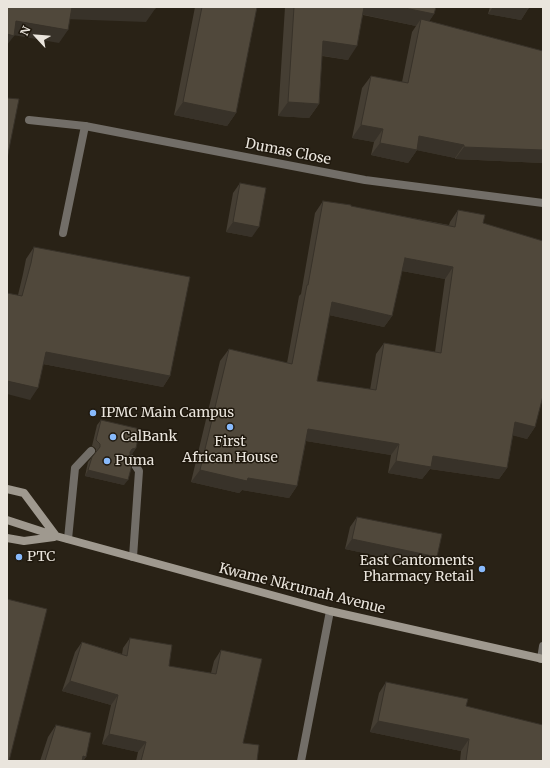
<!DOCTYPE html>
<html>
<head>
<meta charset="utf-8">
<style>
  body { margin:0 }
  #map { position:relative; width:550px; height:768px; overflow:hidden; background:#292216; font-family:Merriweather,serif }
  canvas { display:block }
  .frame { position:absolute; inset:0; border:8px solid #eae5dd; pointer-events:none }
  .north { position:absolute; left:16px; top:16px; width:40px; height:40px; -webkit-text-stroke:3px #1f180d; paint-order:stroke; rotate:296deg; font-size:11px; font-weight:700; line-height:16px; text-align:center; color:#eae5dd }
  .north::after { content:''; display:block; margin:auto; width:14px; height:18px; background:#eae5dd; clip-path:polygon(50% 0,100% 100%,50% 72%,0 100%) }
</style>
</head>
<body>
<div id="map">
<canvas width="550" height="768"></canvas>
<div class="frame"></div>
<div class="north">N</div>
</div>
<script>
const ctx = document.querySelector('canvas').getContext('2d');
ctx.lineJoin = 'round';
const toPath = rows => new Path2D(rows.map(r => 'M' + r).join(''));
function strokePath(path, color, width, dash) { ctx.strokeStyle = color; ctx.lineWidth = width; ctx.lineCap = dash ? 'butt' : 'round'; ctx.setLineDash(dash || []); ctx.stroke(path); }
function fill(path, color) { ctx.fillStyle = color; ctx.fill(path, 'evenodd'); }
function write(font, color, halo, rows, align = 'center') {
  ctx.font = font + ' Merriweather,serif'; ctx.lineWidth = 3; ctx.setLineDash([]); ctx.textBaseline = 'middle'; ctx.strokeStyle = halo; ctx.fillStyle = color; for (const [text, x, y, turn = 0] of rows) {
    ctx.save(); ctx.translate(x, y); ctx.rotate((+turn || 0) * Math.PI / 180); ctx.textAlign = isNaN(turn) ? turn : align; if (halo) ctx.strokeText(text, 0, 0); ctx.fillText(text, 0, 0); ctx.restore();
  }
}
strokePath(toPath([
  [63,233,85,126],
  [131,459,139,471,133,557],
  [68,539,75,468,91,451]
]), '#726e68', 8);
strokePath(toPath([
  [29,120,85,126,365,180,543,203],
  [541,659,543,646],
  [301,761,330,611]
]), '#726e68', 8);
strokePath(toPath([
  [7,489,24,493,56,536],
  [7,520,56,536,330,611,543,659],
  [7,538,24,541,54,537]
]), '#9f998f', 8);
fill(toPath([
  [195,7,257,7,236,113,227,126,174,115],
  [285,7,436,7,434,14,429,21,543,51,543,180,542,180,543,163,455,159,455,158,417,150,408,163,371,155,374,142,352,138,362,88,371,76,402,82,412,32,416,26,363,15,348,60,322,56,319,104,309,118,278,116],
  [490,7,529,7,528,9,521,20,488,14],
  [240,183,252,237,226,232,233,193],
  [323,201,449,225,450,222,458,210,483,223,535,427,527,439,513,435,507,468,499,479,430,469,422,479,388,473,391,455,306,441,297,486,289,498,242,490,239,493,191,482,220,361,229,349,287,363,299,296,301,294,315,213],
  [402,271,445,279,435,352,384,343,376,354,370,390,317,381,329,315,384,327,392,316],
  [34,247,170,376,163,387,43,364,30,400,18,295,23,274,26,259],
  [101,420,136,448,132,454,130,454,124,485,85,476,88,462,96,452,96,449,94,447,92,446,97,425],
  [357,517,437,557,430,567,345,549,350,527],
  [130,638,169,666,211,673,214,661,221,650,243,743,257,761,136,761,138,752,102,744,111,705,62,691,75,652,82,642,122,654,123,648],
  [386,682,466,706,543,761,460,761,461,751,370,732,379,693],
  [56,725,86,757,83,761,40,761,48,737]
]), '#453e33');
fill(toPath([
  [72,7,96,7,155,9,146,22,64,19],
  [360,7,400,7,434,14,425,28,421,19,416,26,356,13],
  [493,7,518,7,528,9,521,20,488,14],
  [16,21,68,30,59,43,7,34],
  [7,34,14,36,7,45],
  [323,41,357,46,348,60,313,54],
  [183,102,236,113,227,126,174,115],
  [288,102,319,104,309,118,278,116],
  [361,125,383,129,374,142,352,138],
  [419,136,464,145,455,158,411,149],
  [380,143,417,150,408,163,371,155],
  [464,147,543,150,543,163,455,159],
  [233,222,259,227,252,237,226,232],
  [405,258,453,267,445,279,397,270],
  [332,302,392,316,384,327,324,314],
  [46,352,170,376,163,387,38,363],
  [7,381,38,388,30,400,7,394],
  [515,422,535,427,527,439,507,434],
  [308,429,399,444,391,455,300,440],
  [136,448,132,454,128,454,126,457,132,449],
  [433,456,507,468,499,479,430,469,422,479,388,473,396,461],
  [88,470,128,480,124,485,85,476],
  [200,470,248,478,297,486,289,498,242,490,239,493,191,482],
  [352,539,437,557,430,567,345,549],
  [70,681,118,695,111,705,62,691],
  [378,721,469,739,461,751,370,732],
  [109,734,146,742,138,752,102,744],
  [83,756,86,757,83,761,80,761]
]), '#383229');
const building = toPath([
  [7,7,72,7,68,30,16,21,14,36,7,34,7,7],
  [96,7,156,7,155,9,96,7],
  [202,7,257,7,236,113,183,102,202,7],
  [294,7,364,7,357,46,323,41,319,104,288,102,294,7],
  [400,7,436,7,434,14,400,7],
  [518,7,529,7,528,9,518,7],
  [421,19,543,51,543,150,464,147,464,145,419,136,417,150,380,143,383,129,361,125,371,76,408,83,421,19],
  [7,98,19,99,7,159,7,98],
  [240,183,266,188,259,227,233,222,240,183],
  [323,201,351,205,351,206,455,227,458,210,485,215,483,223,543,241,543,396,535,427,515,422,507,468,433,456,431,467,396,461,399,444,308,429,297,486,248,478,247,481,200,470,229,349,292,364,307,285,308,285,323,201],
  [405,258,453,267,441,353,384,343,376,390,317,381,332,302,392,316,405,258],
  [34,247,71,254,190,277,170,376,46,352,38,388,7,381,7,293,22,296,31,263,34,247],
  [101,420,140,429,136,448,132,449,130,452,130,456,133,461,128,480,88,470,92,457,100,447,100,444,96,440,101,420],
  [357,517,442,534,437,557,352,539,357,517],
  [7,599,47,609,9,761,7,761,7,599],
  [130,638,172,645,169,666,216,674,221,650,262,659,243,743,259,745,257,761,141,761,146,742,109,734,118,695,70,681,82,642,127,656,130,638],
  [386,682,468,699,466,706,543,725,543,761,466,761,469,739,378,721,386,682],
  [56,725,91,733,86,757,83,756,82,761,45,761,56,725]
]);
fill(building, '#50483b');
strokePath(building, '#383229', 1);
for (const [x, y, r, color] of [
  [93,413,4,"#88bafc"],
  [230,427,4,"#88bafc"],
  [113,437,4,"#88bafc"],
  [107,461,4,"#88bafc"],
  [19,557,4,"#88bafc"],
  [482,569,4,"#88bafc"]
]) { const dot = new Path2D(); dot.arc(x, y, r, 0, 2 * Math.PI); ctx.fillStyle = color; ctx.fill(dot); strokePath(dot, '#1f180d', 1.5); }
write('14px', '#eae5dd', '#1f180d', [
  ["Dumas Close",288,152,11],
  ["Kwame Nkrumah Avenue",302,589,14]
]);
write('14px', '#eae5dd', '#1f180d', [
  ["IPMC Main Campus",101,413],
  ["CalBank",121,437],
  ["First",230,442,"center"],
  ["African House",230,458,"center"],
  ["Puma",115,461],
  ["PTC",27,557],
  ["East Cantoments",474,561,"right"],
  ["Pharmacy Retail",474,577,"right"]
], 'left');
</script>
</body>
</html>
